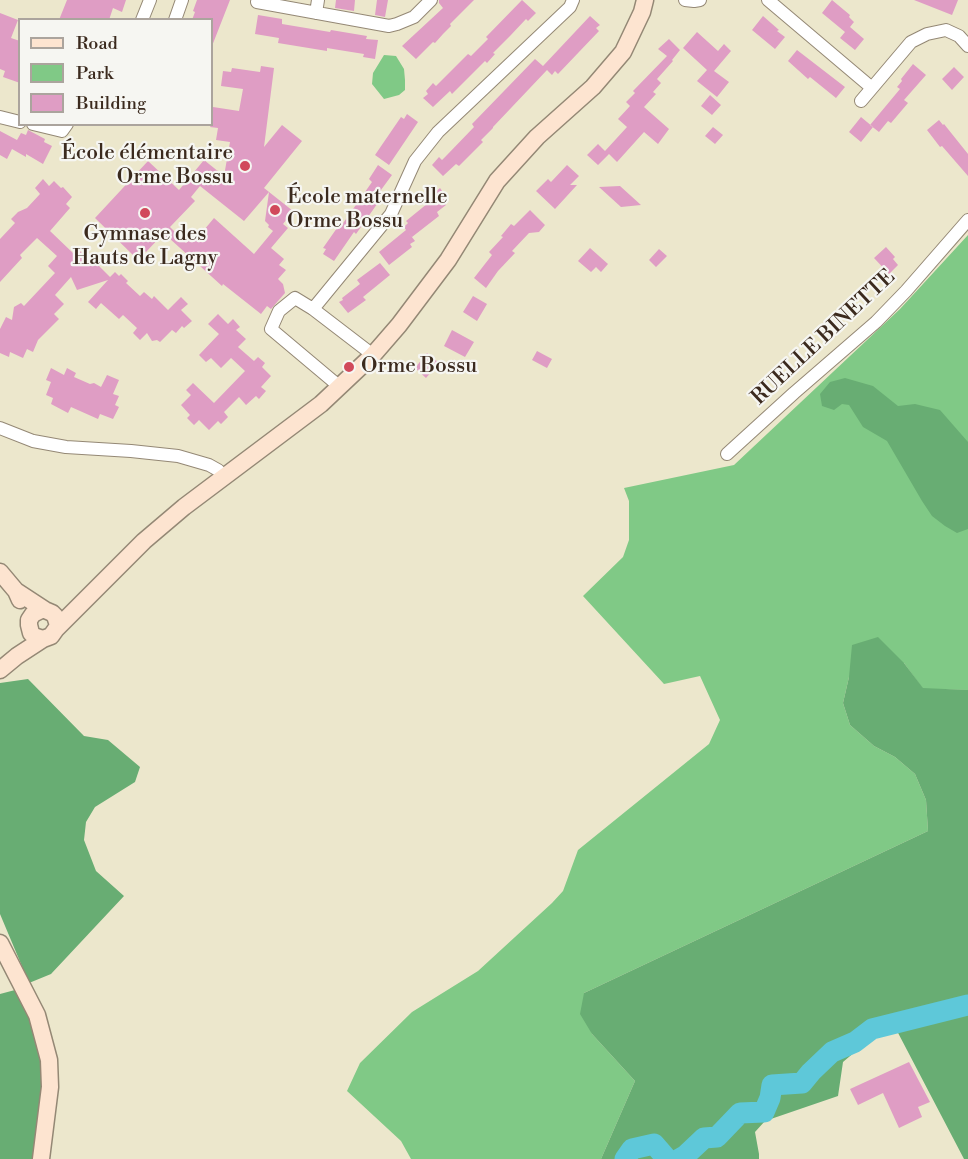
<!DOCTYPE html>
<html>
<head>
<meta charset="utf-8">
<style>
  body { margin:0 }
  #map { position:relative; width:968px; height:1159px; overflow:hidden; background:#ece7cc; font-family:"Libre Bodoni",serif }
  canvas { display:block }
  .legend { position:absolute; left:18px; top:18px; width:195px; height:108px; box-sizing:border-box; background:#f6f6f2; border:2px solid #aba49d; margin:0; padding:8px 10px; list-style:none; font-size:18px; color:#3b2a1e }
  .legend li { display:flex; align-items:center; gap:12px; height:30px }
  .legend b { width:30px; border:2px solid #aba49d }
</style>
</head>
<body>
<div id="map">
<canvas width="968" height="1159"></canvas>
<ul class="legend">
<li><b style="height:8px;background:#fde4d0"></b>Road</li>
<li><b style="height:16px;background:#80c986"></b>Park</li>
<li><b style="height:16px;background:#df9dc4"></b>Building</li>
</ul>
</div>
<script>
const ctx = document.querySelector('canvas').getContext('2d');
ctx.lineJoin = 'round';
function fill(path, color) { ctx.fillStyle = color; ctx.fill(path, 'evenodd'); }
const toPath = rows => new Path2D(rows.map(r => 'M' + r).join(''));
function strokePath(path, color, width, dash) { ctx.strokeStyle = color; ctx.lineWidth = width; ctx.lineCap = dash ? 'butt' : 'round'; ctx.setLineDash(dash || []); ctx.stroke(path); }
function write(font, color, halo, rows, align = 'center') {
  ctx.font = font + ' "Libre Bodoni",serif'; ctx.lineWidth = 4.5; ctx.setLineDash([]); ctx.textBaseline = 'middle'; ctx.strokeStyle = halo; ctx.fillStyle = color; for (const [text, x, y, turn = 0] of rows) {
    ctx.save(); ctx.translate(x, y); ctx.rotate((+turn || 0) * Math.PI / 180); ctx.textAlign = isNaN(turn) ? turn : align; if (halo) ctx.strokeText(text, 0, 0); ctx.fillText(text, 0, 0); ctx.restore();
  }
}
fill(toPath([
  [384,55,396,56,404,69,405,80,405,90,399,95,384,99,372,84,373,73],
  [968,235,968,690,923,689,904,663,849,677,843,703,850,725,874,746,895,757,915,774,926,800,928,831,584,993,592,1034,635,1081,601,1159,411,1159,401,1141,347,1091,360,1063,412,1012,478,971,552,903,563,891,578,850,709,744,720,720,700,676,664,684,583,596,623,557,629,540,629,501,624,488,734,465,900,309]
]), '#80c986');
fill(toPath([
  [845,378,873,386,898,406,915,404,940,410,968,442,968,529,957,533,945,526,932,516,922,501,887,441,863,427,849,405,842,404,834,410,822,406,820,394,830,382],
  [878,637,904,663,923,688,968,690,968,1159,964,1159,896,1029,875,1035,843,1062,838,1096,765,1121,755,1132,759,1154,759,1159,601,1159,635,1081,592,1034,580,1014,584,993,928,831,926,800,915,774,895,757,874,746,850,725,843,703,849,677,852,645],
  [28,679,84,736,108,740,140,767,135,782,95,807,86,822,84,840,96,871,124,896,51,974,29,983,0,914,0,683],
  [15,990,36,1026,44,1060,36,1159,0,1159,0,994]
]), '#68ad73');
strokePath(toPath([
  [625,1159,632,1149,654,1144,667,1159],
  [679,1159,686,1155,704,1138,717,1137,740,1113,764,1112,770,1098,772,1085,802,1083,811,1072,832,1052,855,1042,872,1029,968,1005]
]), '#5ec8d9', 21);
fill(toPath([
  [67,0,126,0,122,12,113,8,109,20,59,20],
  [197,0,230,0,212,46,212,20,192,20,195,12,193,11],
  [336,0,355,0,354,11,335,8],
  [377,0,388,0,385,17,375,15],
  [439,0,474,0,450,24,451,26,443,34,435,43,433,42,416,59,402,46,443,8,439,3],
  [522,0,536,13,528,21,526,19,510,36,493,53,495,54,487,63,485,61,452,94,450,91,433,107,423,98,428,94,426,91,433,83,436,86,468,54,471,56,488,39,486,37],
  [832,0,850,15,849,17,854,22,850,27,864,39,855,50,840,38,845,32,822,13],
  [914,0,958,0,952,15],
  [0,13,18,20,11,38,20,41,20,83,3,77,5,71,0,69],
  [258,15,282,19,282,24,330,32,331,30,367,36,366,39,378,40,375,59,363,57,364,54,339,50,327,48,327,51,278,43,279,38,255,34],
  [590,16,600,25,596,28,599,31,558,74,555,71,552,75,547,70,493,127,493,128,481,140,483,142,459,166,456,164,443,176,432,165,439,157,442,160,447,155,474,127,472,124,535,59,543,66],
  [763,16,779,30,777,31,785,37,775,49,752,30],
  [697,32,718,51,724,44,731,51,714,71,729,82,717,97,697,81,707,70,683,48],
  [669,39,680,50,672,60,673,61,657,79,661,83,653,92,656,94,644,107,669,129,658,144,644,132,617,162,609,154,598,165,587,155,598,144,605,151,627,127,618,119,630,106,626,102,635,93,633,91,667,56,658,49],
  [797,50,845,87,836,98,810,77,808,79,788,61],
  [913,64,926,75,904,100,908,103,891,123,888,121,879,132,870,125,900,89,897,87,902,81,901,79],
  [261,66,274,68,264,147,282,125,302,141,264,188,293,211,283,224,288,228,271,248,284,259,279,265,286,270,278,279,283,284,285,293,271,309,267,306,261,314,223,284,222,286,169,238,167,240,162,235,146,252,141,248,134,256,95,218,148,161,179,190,204,160,224,176,230,142,216,140,218,128,210,127,212,124,213,107,239,111,243,89,221,86,223,71,231,72,232,68,260,72],
  [200,186,244,221,269,192,265,221,269,225,268,227,273,231,254,254,214,218,194,242,190,238,186,243,170,227,195,201,191,197],
  [954,67,964,77,952,90,942,79],
  [710,95,721,105,712,115,701,106],
  [407,114,418,122,389,165,375,155,401,117,404,119],
  [861,117,873,127,861,142,849,132],
  [939,120,943,125,944,124,968,154,968,176,942,146,940,147,927,130],
  [713,127,723,135,715,144,705,136],
  [28,130,45,139,44,142,52,146,43,164,26,154,26,157,12,149,7,159,0,155,0,131,17,140,21,133,26,135],
  [378,165,392,175,378,194,382,197,356,234,354,232,334,261,323,254,326,249,323,248,337,228,339,229,365,192,372,182,369,179],
  [567,165,579,176,570,185,577,185,555,209,536,191,548,179,551,182],
  [43,179,49,186,54,181,61,188,63,187,72,197,66,204,70,208,50,231,73,253,77,248,91,262,93,260,110,277,115,272,119,276,121,274,128,281,126,283,140,296,144,292,152,299,154,296,168,310,181,297,188,304,181,310,192,321,184,328,182,326,176,333,172,330,160,342,157,340,152,341,147,333,140,340,133,333,137,328,123,315,119,319,101,303,96,309,88,302,108,280,77,290,71,277,55,295,64,304,54,314,59,319,38,340,33,352,27,349,23,358,10,352,9,357,0,353,0,329,6,317,12,320,14,307,21,303,24,306,55,273,48,266,57,256,37,238,20,255,22,258,0,282,0,239,15,223,11,219,18,212,27,208,40,194,35,188],
  [620,186,641,205,621,207,599,187],
  [440,188,448,199,444,202,446,205,437,212,439,216,412,237,408,232,415,241,410,244,412,247,389,265,379,252,406,230,404,227,408,223,406,221,433,199,431,196],
  [530,210,545,225,539,232,529,233,512,251,515,253,498,271,486,288,474,278,492,255,489,252,503,237,501,236,511,224,514,226],
  [886,247,895,257,893,259,898,265,889,274,874,258],
  [590,248,608,264,601,272,596,267,591,272,578,261],
  [659,249,667,256,656,267,649,260],
  [380,263,390,275,363,297,366,300,348,313,339,302,343,300,342,298,360,284,357,280],
  [473,296,487,304,477,321,463,312],
  [218,314,228,324,233,319,240,327,236,330,246,339,238,347,254,361,258,357,265,363,262,367,271,376,261,387,266,391,259,399,256,396,246,405,239,397,224,412,228,417,221,424,218,421,209,430,199,420,194,425,187,418,190,415,181,405,191,395,186,390,193,383,214,403,245,371,231,358,221,368,211,358,206,362,199,355,219,334,208,324],
  [452,330,474,342,465,357,444,346],
  [537,351,552,359,547,368,532,360],
  [427,353,439,363,426,378,415,368],
  [51,368,64,375,67,368,76,373,74,377,90,384,94,383,101,387,107,375,119,380,113,394,119,396,115,405,119,407,113,419,100,414,98,419,71,407,68,413,51,404,53,398,46,395,51,382,46,380],
  [909,1062,930,1102,918,1107,922,1117,899,1128,883,1093,858,1105,850,1089]
]), '#df9dc4');
const minor = toPath([
  [685,0,694,1,700,0],
  [768,0,872,88],
  [257,2,389,26,397,24,414,17,431,0],
  [316,13,318,0],
  [142,20,150,0],
  [175,20,182,0],
  [861,101,911,42,927,34,946,30,959,36,968,46],
  [0,117,20,122],
  [33,124,62,131,67,124],
  [313,309,391,214,415,161,438,132,570,7,573,0],
  [340,387,271,329,279,311,295,298,313,309,373,355],
  [0,428,33,441,66,447,131,451,178,456,209,465,218,470,224,477],
  [727,454,794,393,876,322,906,291,968,220]
]);
const secondary = toPath([
  [0,572,16,591,20,600],
  [16,591,45,610,52,613,55,616,58,625,56,629,51,636,43,639,34,636,31,633,29,625,29,620,33,614,41,610,45,610],
  [56,629,144,541,184,507,321,404,373,355,399,325,448,260,497,181,537,137,593,87,623,52,642,12,645,0],
  [0,670,17,656,43,639],
  [0,943,37,1015,49,1060,50,1087,41,1159]
]);
strokePath(minor, '#948875', 14);
strokePath(secondary, '#948875', 19);
strokePath(minor, '#fff', 12);
strokePath(secondary, '#fde4d0', 16);
for (const [x, y, r, color] of [
  [245,166,6,"#d1495b"],
  [275,210,6,"#d1495b"],
  [145,213,6,"#d1495b"],
  [349,367,6,"#d1495b"]
]) { const dot = new Path2D(); dot.arc(x, y, r, 0, 2 * Math.PI); ctx.fillStyle = color; ctx.fill(dot); strokePath(dot, '#f6f6f2', 2); }
write('21px', '#3b2a1e', '#f6f6f2', [
  ["École élémentaire",233,154,"right"],
  ["Orme Bossu",233,178,"right"],
  ["École maternelle",287,198],
  ["Orme Bossu",287,222],
  ["Gymnase des",145,235,"center"],
  ["Hauts de Lagny",145,259,"center"],
  ["Orme Bossu",361,367]
], 'left');
write('21px', '#3b2a1e', '#f6f6f2', [
  ["RUELLE BINETTE",824,338,-43]
]);
</script>
</body>
</html>
